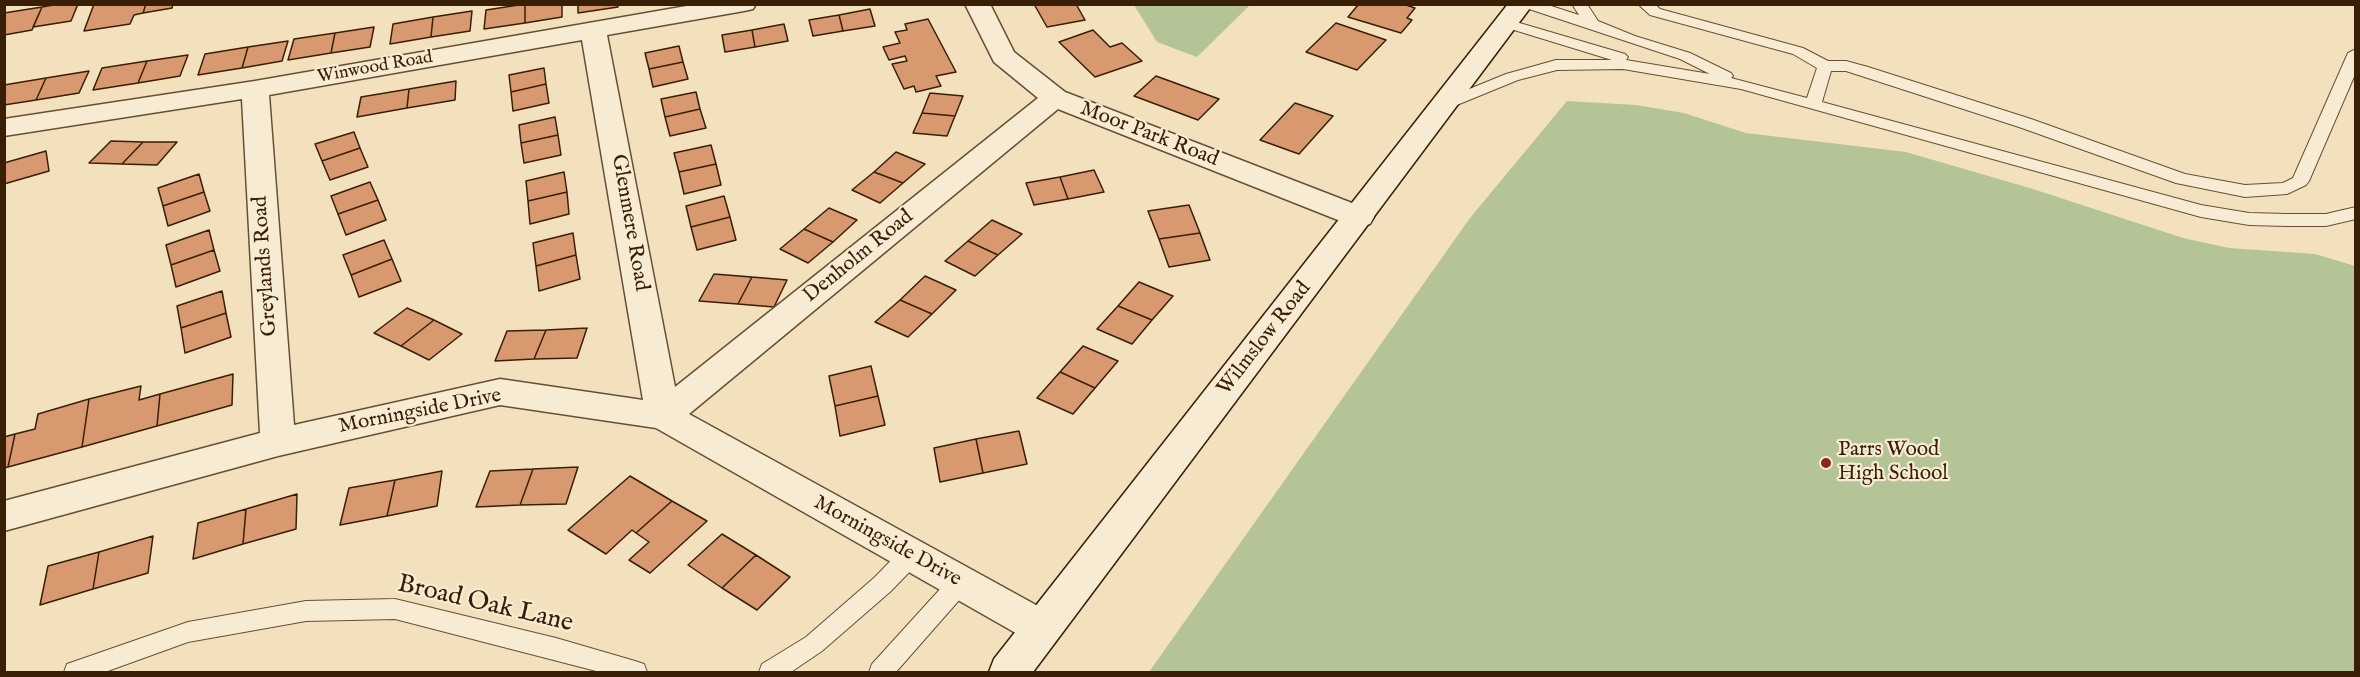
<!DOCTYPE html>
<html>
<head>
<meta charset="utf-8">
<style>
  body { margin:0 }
  #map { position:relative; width:2360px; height:677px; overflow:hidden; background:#f2e1bc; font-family:"IM FELL English",serif }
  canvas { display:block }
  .frame { position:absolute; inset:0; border:6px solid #381f06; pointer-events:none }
</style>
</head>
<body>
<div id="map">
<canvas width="2360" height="677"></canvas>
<div class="frame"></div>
</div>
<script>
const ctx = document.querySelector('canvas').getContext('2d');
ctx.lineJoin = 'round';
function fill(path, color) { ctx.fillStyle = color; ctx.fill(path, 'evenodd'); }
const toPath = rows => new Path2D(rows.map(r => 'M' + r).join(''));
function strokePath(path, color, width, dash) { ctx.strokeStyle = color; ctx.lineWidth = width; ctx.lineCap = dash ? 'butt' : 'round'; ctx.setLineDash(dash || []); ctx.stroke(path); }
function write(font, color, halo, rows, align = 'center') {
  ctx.font = font + ' "IM FELL English",serif'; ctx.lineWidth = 4.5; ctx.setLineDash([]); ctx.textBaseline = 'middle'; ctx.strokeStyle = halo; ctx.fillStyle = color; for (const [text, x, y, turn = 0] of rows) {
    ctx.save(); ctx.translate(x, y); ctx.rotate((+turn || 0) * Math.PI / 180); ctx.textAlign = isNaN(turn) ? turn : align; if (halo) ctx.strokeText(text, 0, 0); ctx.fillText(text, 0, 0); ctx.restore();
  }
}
fill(toPath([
  [1134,5,1250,5,1197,57,1157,42],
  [1567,101,1636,105,1684,113,1746,133,1906,152,2033,189,2183,238,2229,248,2315,254,2355,266,2355,672,1149,672,1470,218]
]), '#b4c496');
const building = toPath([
  [59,4,78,4,71,21,33,27,42,7,59,4],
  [94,4,146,4,143,13,134,15,130,24,84,31,94,4],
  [146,4,173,4,172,8,143,13,146,4],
  [525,4,562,4,562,17,525,23,525,4],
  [525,4,525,23,484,29,486,10,525,4],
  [578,4,618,4,618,7,578,13,578,4],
  [1034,4,1076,4,1085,20,1047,27,1034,4],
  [1355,4,1403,4,1415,8,1407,18,1412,20,1401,33,1348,17,1358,5,1355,4],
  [42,7,32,30,4,35,4,13,42,7],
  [870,9,875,26,843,31,839,15,870,9],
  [472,11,470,31,431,37,433,17,472,11],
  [839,15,843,31,813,36,809,20,839,15],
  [433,17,431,37,390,44,393,24,433,17],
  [928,19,956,72,936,76,941,86,916,92,914,86,904,89,892,64,907,61,905,56,889,60,883,47,900,43,895,32,907,30,905,24,928,19],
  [1336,23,1386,40,1357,70,1306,52,1336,23],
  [784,24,788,41,755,47,752,30,784,24],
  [374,27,370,47,331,53,335,33,374,27],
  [752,30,755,47,725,52,722,35,752,30],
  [1093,30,1110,47,1122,43,1142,61,1095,77,1059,42,1093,30],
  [335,33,331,53,288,60,294,39,335,33],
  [288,41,282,61,242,68,248,47,288,41],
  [679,46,683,62,649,69,645,53,679,46],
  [248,47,242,68,198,75,205,54,248,47],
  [188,55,180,76,138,83,147,61,188,55],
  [147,61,138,83,93,90,102,68,147,61],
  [683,62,688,79,653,87,649,69,683,62],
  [544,68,546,84,511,92,509,75,544,68],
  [89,71,79,93,36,100,46,78,89,71],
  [1156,76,1219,99,1198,120,1134,96,1156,76],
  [46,78,36,100,4,105,4,85,46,78],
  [456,81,455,100,407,108,409,89,456,81],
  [546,84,549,103,513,111,511,92,546,84],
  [409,89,407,108,357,117,361,97,409,89],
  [696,92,700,109,665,117,661,99,696,92],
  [930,93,963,96,955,116,922,113,930,93],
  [1295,103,1333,116,1299,154,1260,140,1295,103],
  [700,109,706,128,670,136,665,117,700,109],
  [922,113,955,116,947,136,913,133,922,113],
  [555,117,558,135,521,143,519,125,555,117],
  [354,132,360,148,322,161,315,144,354,132],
  [558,135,561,155,524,163,521,143,558,135],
  [111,141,143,142,122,164,89,163,111,141],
  [143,142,177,142,157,165,122,164,143,142],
  [711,145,716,164,679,172,674,153,711,145],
  [360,148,368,167,330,180,322,161,360,148],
  [46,151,49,171,4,184,4,163,46,151],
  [896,152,925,164,903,183,874,172,896,152],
  [716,164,721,185,684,194,679,172,716,164],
  [1094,170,1104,192,1068,199,1060,177,1094,170],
  [564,172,567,192,528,201,526,181,564,172],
  [874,172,903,183,880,203,852,190,874,172],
  [199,174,204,192,163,206,158,188,199,174],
  [1060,177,1068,199,1034,205,1026,183,1060,177],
  [370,182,378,200,338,214,331,196,370,182],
  [204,192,210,211,168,226,163,206,204,192],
  [567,192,569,214,530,224,528,201,567,192],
  [724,196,730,217,691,227,686,206,724,196],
  [378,200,386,220,346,235,338,214,378,200],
  [1189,205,1200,233,1159,239,1148,211,1189,205],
  [829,208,857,220,833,242,804,229,829,208],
  [730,217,736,240,697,250,691,227,730,217],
  [992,220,1022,234,998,255,968,241,992,220],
  [804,229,833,242,808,263,780,249,804,229],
  [209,230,214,250,171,265,166,245,209,230],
  [573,233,576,255,536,266,533,243,573,233],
  [1200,233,1210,260,1169,267,1159,239,1200,233],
  [384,240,392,259,351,275,343,255,384,240],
  [968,241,998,255,975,276,945,261,968,241],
  [214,250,220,271,176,287,171,265,214,250],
  [576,255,580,279,539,291,536,266,576,255],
  [392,259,401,281,359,297,351,275,392,259],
  [714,274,752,277,738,304,699,301,714,274],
  [925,276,956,290,932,314,900,300,925,276],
  [752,277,787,280,774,307,738,304,752,277],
  [1139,282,1173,296,1152,320,1118,306,1139,282],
  [222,291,226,313,181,328,177,306,222,291],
  [900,300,932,314,908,337,875,322,900,300],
  [1118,306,1152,320,1132,344,1097,329,1118,306],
  [407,308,434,320,401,346,374,333,407,308],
  [226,313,231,337,185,353,181,328,226,313],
  [434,320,462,334,429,360,401,346,434,320],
  [587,328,577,358,534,359,546,330,587,328],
  [546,330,534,359,495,361,507,331,546,330],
  [1083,346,1118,361,1095,388,1060,372,1083,346],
  [871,366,878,396,835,406,829,376,871,366],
  [1060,372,1095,388,1073,414,1037,398,1060,372],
  [233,374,232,405,157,426,160,394,233,374],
  [141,386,139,400,160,394,157,426,82,447,89,399,141,386],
  [878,396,885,425,840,436,835,406,878,396],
  [89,399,82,447,8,467,15,434,35,429,38,414,89,399],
  [1019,431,1027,464,983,473,976,439,1019,431],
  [15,434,8,467,4,468,4,437,15,434],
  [976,439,983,473,940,482,934,448,976,439],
  [578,467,566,504,520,505,533,469,578,467],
  [533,469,520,505,476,507,490,471,533,469],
  [442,471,437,506,387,516,395,480,442,471],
  [630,476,672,501,636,533,632,530,606,554,568,530,630,476],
  [395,480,387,516,340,525,349,488,395,480],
  [297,494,296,529,243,544,246,509,297,494],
  [672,501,707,521,650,573,629,560,649,542,636,533,672,501],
  [246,509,243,544,193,559,198,523,246,509],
  [722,534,756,555,722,588,688,565,722,534],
  [153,536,148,573,93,589,99,552,153,536],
  [99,552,93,589,40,605,48,566,99,552],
  [756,555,790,577,757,610,722,588,756,555]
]);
fill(building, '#d89971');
strokePath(building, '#381f06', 1.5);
const lane = toPath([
  [1521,4,1545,4,1579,15,1572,4,1587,4,1598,21,1635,36,1690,53,1731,73,1733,76,1731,78,1807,98,1817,68,1793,54,1650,15,1638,4,1655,4,1660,9,1803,48,1828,61,1846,61,1868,67,2031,119,2185,174,2245,185,2283,183,2293,178,2348,53,2356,49,2356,72,2309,181,2306,185,2287,194,2245,197,2176,183,2019,127,1846,71,1831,71,1822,102,2201,205,2249,213,2287,214,2326,214,2356,207,2356,219,2326,226,2287,226,2249,225,2201,217,1741,89,1623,69,1557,70,1518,80,1452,107,1440,107,1438,104,1440,101,1506,74,1556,60,1612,60,1501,26,1499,23,1506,19,1625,54,1628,57,1626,60,1710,74,1680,59,1523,7,1521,4],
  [911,546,919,548,922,555,919,562,891,591,822,651,791,672,759,672,762,664,806,637,875,577,903,548,911,546],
  [960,573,968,576,972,583,968,590,896,672,869,672,872,664,952,576,960,573],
  [395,599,556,638,635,661,644,664,647,672,600,672,395,619,306,621,188,642,105,672,64,672,67,664,188,622,306,601,395,599]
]);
const street = toPath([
  [698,4,756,4,753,9,744,11,607,35,675,387,1038,98,994,62,965,4,990,4,1014,52,1065,92,1370,210,1374,217,1370,224,1359,227,1348,224,1058,109,689,414,1056,616,1062,628,1056,640,1042,645,1028,640,656,428,500,405,278,456,4,531,4,501,260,433,242,99,4,136,4,119,255,81,698,4],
  [582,40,643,400,500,379,294,425,269,95,582,40]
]);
const secondary = toPath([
  [1508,4,1533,4,1033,672,989,672,994,659,1508,4]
]);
strokePath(lane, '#665034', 2);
strokePath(street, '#665034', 3);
strokePath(secondary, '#381f06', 3);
fill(lane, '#f7ecd3');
fill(street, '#f7ecd3');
fill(secondary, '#f7ecd3');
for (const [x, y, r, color] of [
  [1826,463,6,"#8f2418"]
]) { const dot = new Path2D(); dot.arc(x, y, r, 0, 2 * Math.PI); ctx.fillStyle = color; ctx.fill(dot); strokePath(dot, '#f7ecd3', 2); }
write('18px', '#381f06', '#f7ecd3', [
  ["Winwood Road",375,68,-10]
]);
write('21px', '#381f06', '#f7ecd3', [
  ["Moor Park Road",1149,135,21],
  ["Glenmere Road",629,223,80],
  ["Denholm Road",859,257,-39],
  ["Greylands Road",266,266,-94],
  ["Wilmslow Road",1265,339,-52],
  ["Morningside Drive",420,412,-11],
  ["Morningside Drive",887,542,29]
]);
write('21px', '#381f06', '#f7ecd3', [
  ["Parrs Wood",1838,451],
  ["High School",1838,475]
], 'left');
write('26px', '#381f06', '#f7ecd3', [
  ["Broad Oak Lane",485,605,13]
]);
</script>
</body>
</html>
